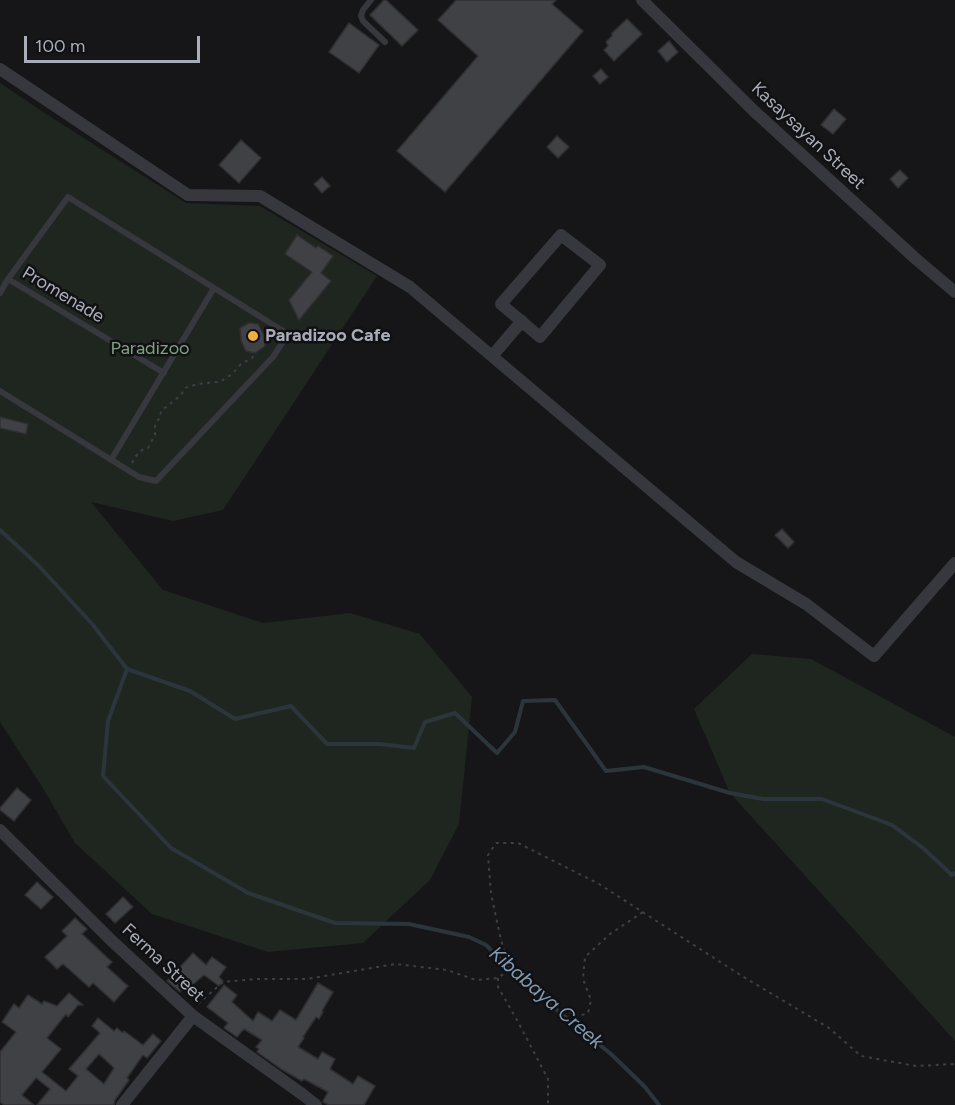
<!DOCTYPE html>
<html>
<head>
<meta charset="utf-8">
<style>
  body { margin:0 }
  #map { position:relative; width:955px; height:1105px; overflow:hidden; background:#161618; font-family:Figtree,sans-serif }
  canvas { display:block }
  .scale { position:absolute; left:24px; top:36px; width:176px; height:27px; box-sizing:border-box; border:3px solid #a8adb8; border-top:0; padding-left:8px; font-size:18px; line-height:21px; white-space:nowrap; color:#a8adb8; -webkit-text-stroke:4px #111113; paint-order:stroke }
</style>
</head>
<body>
<div id="map">
<canvas width="955" height="1105"></canvas>
<div class="scale">100 m</div>
</div>
<script>
const ctx = document.querySelector('canvas').getContext('2d');
ctx.lineJoin = 'round';
function fill(path, color) { ctx.fillStyle = color; ctx.fill(path, 'evenodd'); }
const toPath = rows => new Path2D(rows.map(r => 'M' + r).join(''));
function strokePath(path, color, width, dash) { ctx.strokeStyle = color; ctx.lineWidth = width; ctx.lineCap = dash ? 'butt' : 'round'; ctx.setLineDash(dash || []); ctx.stroke(path); }
function write(font, color, halo, rows, align = 'center') {
  ctx.font = font + ' Figtree,sans-serif'; ctx.lineWidth = 5; ctx.setLineDash([]); ctx.textBaseline = 'middle'; ctx.strokeStyle = halo; ctx.fillStyle = color; for (const [text, x, y, turn = 0] of rows) {
    ctx.save(); ctx.translate(x, y); ctx.rotate((+turn || 0) * Math.PI / 180); ctx.textAlign = isNaN(turn) ? turn : align; if (halo) ctx.strokeText(text, 0, 0); ctx.fillText(text, 0, 0); ctx.restore();
  }
}
fill(toPath([
  [0,83,43,112,186,203,260,206,377,276,223,510,173,521,91,502,163,590,263,623,350,613,420,634,472,697,459,824,430,880,363,943,268,952,152,914,75,843,41,785,0,722],
  [752,654,811,659,955,737,955,1041,730,793,694,709]
]), '#1e261f');
strokePath(toPath([
  [0,530,39,566,93,625,127,669,190,691,235,719,291,706,327,744,379,744,414,748,425,722,455,713,497,753,515,732,523,701,555,700,606,771,644,767,730,793,763,799,822,799,892,825,923,848,952,875,955,873],
  [127,669,108,721,103,776,171,848,248,893,335,923,409,924,469,937,486,945,525,984,611,1054,645,1087,659,1105]
]), '#2c353c', 4);
const building = toPath([
  [384,0,386,0,418,30,402,46,370,15,384,0],
  [456,0,556,0,552,4,583,31,445,192,397,151,478,56,438,20,456,0],
  [627,19,642,34,614,61,604,50,608,46,606,42,612,36,612,33,627,19],
  [349,23,379,45,359,73,329,52,349,23],
  [669,41,678,52,667,62,658,51,669,41],
  [601,69,608,77,600,84,593,76,601,69],
  [834,109,846,119,833,134,821,125,834,109],
  [557,136,569,147,558,158,547,147,557,136],
  [241,140,261,158,239,183,219,165,241,140],
  [900,170,908,178,898,188,890,179,900,170],
  [322,177,330,186,322,193,314,184,322,177],
  [297,235,316,248,318,246,333,256,321,273,331,281,299,320,289,300,312,272,285,254,297,235],
  [249,323,258,324,264,335,265,346,255,353,246,351,241,341,240,328,249,323],
  [0,417,28,424,26,434,0,428,0,417],
  [782,529,794,542,788,548,775,535,782,529],
  [17,788,31,800,14,821,0,810,0,808,17,788],
  [37,882,53,897,41,909,25,895,37,882],
  [123,897,133,907,115,923,106,914,123,897],
  [75,918,87,929,82,934,112,962,107,967,128,986,114,1002,93,983,89,987,63,964,57,969,45,957,67,936,62,931,75,918],
  [193,953,206,965,212,957,226,967,219,977,223,981,219,986,204,975,190,987,185,986,180,992,167,981,193,953],
  [318,983,333,992,322,1011,323,1012,319,1019,316,1017,303,1037,304,1038,298,1047,318,1059,322,1052,335,1059,330,1069,353,1084,358,1076,375,1086,364,1105,329,1105,323,1102,323,1101,328,1092,304,1079,302,1081,281,1069,257,1052,259,1049,256,1047,262,1040,244,1029,237,1037,224,1028,228,1023,207,1007,224,985,237,995,232,1002,253,1021,258,1012,272,1021,280,1010,296,1020,318,983],
  [69,993,83,1005,78,1005,68,1017,66,1014,47,1038,61,1049,42,1072,66,1091,78,1076,69,1069,100,1033,92,1026,98,1018,114,1031,117,1028,123,1033,124,1031,143,1045,153,1034,161,1041,147,1058,143,1055,127,1078,129,1080,115,1100,114,1105,37,1105,50,1089,36,1078,22,1095,34,1105,4,1105,0,1102,0,1052,16,1032,2,1022,14,1004,19,1008,28,995,42,1004,44,1001,57,1006,69,993],
  [99,1054,114,1068,104,1084,86,1069,99,1054]
]);
fill(building, '#404145');
strokePath(building, '#303034', 1.5);
strokePath(toPath([
  [132,463,135,457,142,450,148,448,155,435,155,426,156,422,160,418,161,411,181,395,185,388,198,384,218,382,223,380,232,374,241,364,252,358,255,353],
  [510,965,576,1017,588,1013,591,1000,583,979,585,957,610,934,643,912],
  [498,978,498,987,517,1020,548,1079,548,1105],
  [198,1004,223,982,255,979,306,979,396,964,447,970,476,980,498,978,510,969,501,940,491,894,488,855,496,843,518,843,599,884,742,976,829,1028,861,1056,916,1066,955,1064]
]), '#3d3f44', 2, [3, 4.5]);
strokePath(toPath([
  [371,0,363,10,361,16,363,21,385,42],
  [8,279,164,373],
  [0,293,8,279,68,197,288,334,273,357,156,481,139,477,0,391],
  [111,460,214,288]
]), '#37383d', 6);
strokePath(toPath([
  [642,0,754,111,916,259,955,292],
  [0,69,188,195,260,196,410,287,736,562,806,604,874,656,955,563],
  [561,235,600,265,540,337,501,304,561,235],
  [492,356,522,321],
  [0,830,112,941,193,1016,302,1094,316,1105],
  [122,1105,193,1016]
]), '#37383d', 12);
for (const [x, y, r, color] of [
  [253,336,6,"#f2b134"]
]) { const dot = new Path2D(); dot.arc(x, y, r, 0, 2 * Math.PI); ctx.fillStyle = color; ctx.fill(dot); strokePath(dot, '#111113', 2); }
write('18px', '#a8adb8', '#111113', [
  ["Kasaysayan Street",808,136,43],
  ["Promenade",63,295,31],
  ["Ferma Street",163,963,43]
]);
write('bold 18px', '#a8adb8', '#111113', [
  ["Paradizoo Cafe",265,336]
], 'left');
write('18px', '#7fa381', '#111113', [
  ["Paradizoo",150,349]
]);
write('italic 20px', '#7f9bb3', '#111113', [
  ["Kibabaya Creek",546,998,41]
]);
</script>
</body>
</html>
